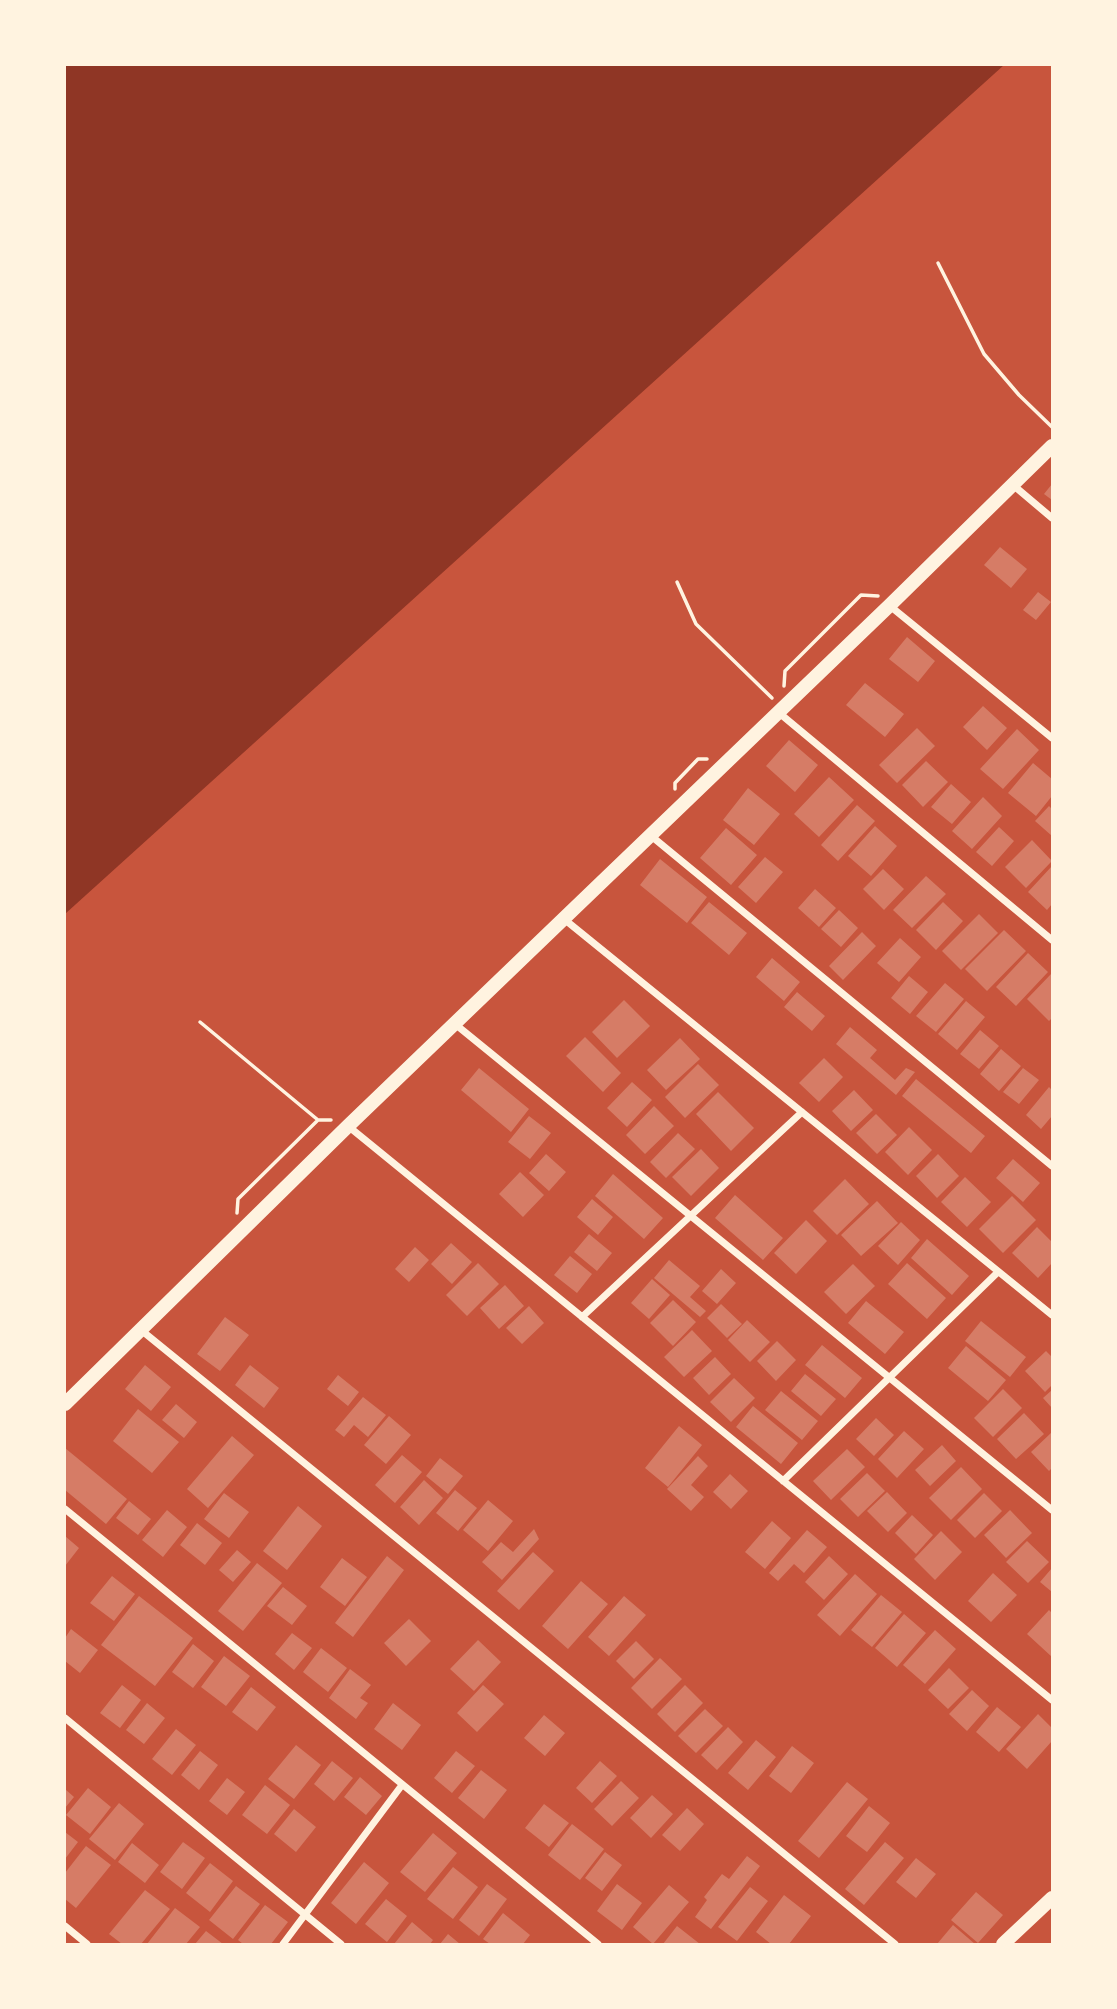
<!DOCTYPE html>
<html>
<head>
<meta charset="utf-8">
<style>
  body { margin:0 }
  #map { position:relative; width:1117px; height:2009px; overflow:hidden; background:#c8553d; font-family:"Roboto Serif",serif }
  canvas { display:block }
  .frame { position:absolute; inset:0; border:66px solid #fff3e0; pointer-events:none }
</style>
</head>
<body>
<div id="map">
<canvas width="1117" height="2009"></canvas>
<div class="frame"></div>
</div>
<script>
const ctx = document.querySelector('canvas').getContext('2d');
ctx.lineJoin = 'round';
function fill(path, color) { ctx.fillStyle = color; ctx.fill(path, 'evenodd'); }
const toPath = rows => new Path2D(rows.map(r => 'M' + r).join(''));
function strokePath(path, color, width, dash) { ctx.strokeStyle = color; ctx.lineWidth = width; ctx.lineCap = dash ? 'butt' : 'round'; ctx.setLineDash(dash || []); ctx.stroke(path); }
fill(toPath([
  [65,65,1004,65,65,914]
]), '#8f3625');
fill(toPath([
  [1052,484,1052,500,1044,494],
  [1000,547,1027,569,1011,588,984,565],
  [1038,592,1051,602,1036,620,1023,610],
  [907,637,935,661,918,682,889,659],
  [865,683,904,714,885,737,846,705],
  [983,706,1007,728,987,750,963,727],
  [917,728,935,746,897,783,879,765],
  [1017,729,1039,750,1003,789,980,769],
  [789,740,818,765,795,792,766,766],
  [926,761,948,782,923,807,902,785],
  [1033,763,1052,779,1052,796,1036,816,1008,793],
  [829,777,854,800,819,837,794,814],
  [951,784,971,802,952,824,931,807],
  [748,788,780,814,754,845,723,820],
  [983,797,1002,816,972,849,952,831],
  [857,805,875,821,838,861,821,845],
  [1049,806,1052,809,1052,836,1035,821],
  [875,826,897,846,871,876,848,856],
  [999,827,1014,841,992,866,976,852],
  [726,828,757,855,731,885,700,858],
  [1032,840,1052,861,1026,888,1005,867],
  [765,857,783,872,756,903,738,887],
  [660,859,707,897,687,923,640,885],
  [1052,866,1052,904,1047,910,1028,892],
  [883,869,904,889,884,910,863,889],
  [926,876,946,894,912,928,893,910],
  [815,889,836,908,819,927,798,908],
  [709,902,747,933,729,955,691,923],
  [943,902,963,921,936,950,916,930],
  [839,910,858,928,841,947,821,929],
  [979,914,998,933,961,970,942,951],
  [1004,930,1026,951,987,991,965,969],
  [862,932,876,946,843,980,829,966],
  [900,938,921,957,899,982,877,963],
  [1028,953,1048,972,1016,1006,996,987],
  [772,958,800,982,784,1001,756,977],
  [1052,973,1052,1018,1049,1021,1027,999],
  [909,976,928,992,910,1014,891,998],
  [945,983,964,999,936,1032,916,1016],
  [797,992,825,1016,812,1031,784,1007],
  [624,1000,650,1026,617,1058,592,1032],
  [966,1001,985,1017,957,1050,938,1034],
  [850,1027,877,1050,870,1058,895,1080,906,1068,915,1072,896,1095,836,1044],
  [980,1030,999,1046,979,1069,960,1054],
  [585,1037,621,1073,603,1092,566,1056],
  [680,1038,700,1059,666,1090,647,1070],
  [1001,1049,1021,1066,999,1091,980,1074],
  [824,1058,843,1077,819,1102,799,1083],
  [698,1064,719,1085,685,1118,665,1097],
  [479,1068,529,1109,511,1132,461,1090],
  [1023,1068,1039,1080,1019,1104,1003,1092],
  [916,1079,985,1136,971,1153,902,1096],
  [632,1082,652,1100,627,1127,607,1108],
  [1049,1087,1052,1090,1052,1116,1041,1129,1026,1115],
  [854,1090,873,1110,851,1131,832,1111],
  [718,1092,754,1128,731,1151,696,1114],
  [654,1106,674,1126,645,1154,626,1135],
  [876,1114,897,1135,877,1154,856,1133],
  [529,1116,551,1133,530,1159,508,1142],
  [909,1127,932,1150,908,1175,885,1152],
  [678,1133,695,1149,666,1178,650,1162],
  [701,1149,719,1168,691,1196,672,1177],
  [546,1154,566,1172,549,1191,529,1173],
  [938,1154,959,1176,937,1198,916,1176],
  [1013,1159,1040,1183,1023,1202,996,1178],
  [520,1172,544,1195,523,1217,499,1194],
  [613,1174,663,1218,644,1239,595,1196],
  [965,1177,991,1202,967,1227,941,1202],
  [845,1179,869,1204,837,1235,813,1211],
  [735,1195,783,1238,763,1260,715,1218],
  [1012,1196,1036,1220,1003,1253,979,1229],
  [592,1199,613,1217,598,1235,577,1217],
  [877,1201,898,1223,861,1256,841,1235],
  [806,1220,827,1241,796,1274,774,1253],
  [901,1222,920,1240,898,1265,878,1246],
  [1037,1227,1052,1242,1052,1263,1038,1278,1012,1253],
  [589,1234,612,1253,597,1271,574,1252],
  [927,1239,969,1276,952,1295,911,1258],
  [451,1243,472,1262,452,1284,431,1264],
  [415,1247,429,1260,409,1282,395,1269],
  [570,1256,592,1274,577,1293,554,1275],
  [669,1260,700,1286,690,1297,706,1311,700,1317,654,1278],
  [478,1263,499,1284,467,1316,446,1295],
  [907,1263,946,1298,927,1319,888,1284],
  [853,1264,875,1286,846,1314,824,1292],
  [721,1269,736,1283,717,1304,702,1291],
  [652,1279,670,1295,649,1319,631,1303],
  [505,1285,524,1306,499,1329,480,1308],
  [673,1300,696,1322,673,1346,650,1323],
  [866,1301,904,1332,885,1354,848,1323],
  [721,1304,742,1324,727,1338,707,1318],
  [529,1306,544,1323,522,1344,506,1328],
  [225,1317,249,1335,220,1371,197,1354],
  [747,1320,770,1342,750,1362,728,1340],
  [981,1321,1026,1357,1010,1377,965,1341],
  [692,1330,712,1351,684,1377,664,1357],
  [777,1341,796,1360,776,1381,757,1361],
  [822,1345,862,1378,845,1398,805,1365],
  [966,1346,1006,1380,988,1401,948,1368],
  [1046,1351,1052,1357,1052,1385,1045,1392,1025,1371],
  [715,1357,731,1374,709,1395,693,1378],
  [145,1365,171,1387,151,1411,125,1389],
  [250,1365,279,1388,264,1408,235,1385],
  [805,1374,836,1399,821,1416,791,1391],
  [338,1375,359,1392,348,1406,327,1389],
  [734,1378,755,1398,731,1422,710,1402],
  [1003,1389,1022,1408,993,1437,974,1418],
  [1052,1390,1052,1408,1043,1398],
  [781,1391,818,1421,802,1440,765,1410],
  [363,1397,386,1415,368,1437,354,1425,344,1437,335,1430],
  [176,1404,197,1422,184,1438,162,1420],
  [753,1406,798,1443,781,1464,736,1427],
  [138,1409,179,1442,152,1473,113,1441],
  [1024,1413,1044,1434,1016,1459,997,1439],
  [389,1416,411,1435,386,1464,364,1445],
  [876,1418,894,1435,874,1456,856,1439],
  [679,1426,702,1445,668,1487,645,1468],
  [904,1431,924,1449,897,1478,878,1459],
  [1052,1432,1052,1468,1049,1471,1031,1452],
  [232,1436,254,1455,208,1508,187,1489],
  [942,1445,956,1461,930,1486,915,1470],
  [65,1448,127,1499,106,1524,65,1490],
  [847,1449,865,1467,831,1500,813,1481],
  [402,1455,422,1472,395,1503,375,1485],
  [698,1456,708,1466,691,1485,704,1497,691,1511,667,1489],
  [440,1458,463,1476,448,1494,426,1476],
  [961,1467,982,1489,951,1520,929,1498],
  [867,1473,885,1491,858,1517,840,1499],
  [730,1474,748,1491,731,1509,713,1492],
  [424,1480,443,1498,419,1525,400,1507],
  [455,1490,477,1508,458,1531,436,1513],
  [887,1492,907,1513,888,1532,867,1511],
  [224,1493,249,1512,229,1538,204,1519],
  [984,1493,1002,1511,975,1538,957,1520],
  [488,1500,513,1521,488,1551,463,1530],
  [129,1501,151,1519,138,1535,116,1518],
  [298,1506,322,1526,287,1570,263,1551],
  [167,1510,187,1527,163,1557,142,1540],
  [1010,1510,1032,1533,1006,1558,984,1535],
  [912,1515,933,1535,916,1554,895,1533],
  [772,1521,791,1538,765,1569,745,1552],
  [197,1523,222,1543,205,1565,180,1545],
  [534,1529,539,1539,502,1580,482,1562,501,1542,513,1552],
  [807,1530,827,1547,804,1573,794,1564,778,1581,769,1573],
  [941,1531,962,1552,935,1580,914,1559],
  [65,1536,79,1548,65,1566],
  [1027,1541,1049,1562,1028,1583,1006,1562],
  [237,1550,251,1562,233,1582,219,1570],
  [533,1552,554,1571,519,1610,497,1591],
  [387,1556,404,1570,353,1637,335,1623],
  [829,1556,848,1574,824,1600,805,1582],
  [342,1558,367,1577,345,1606,320,1587],
  [257,1563,282,1583,243,1631,218,1611],
  [1052,1568,1052,1592,1040,1582],
  [993,1573,1017,1595,991,1622,968,1601],
  [855,1574,877,1594,840,1636,817,1615],
  [112,1576,135,1594,114,1621,90,1603],
  [581,1581,608,1604,568,1649,542,1626],
  [283,1587,307,1606,292,1625,267,1606],
  [881,1595,902,1612,872,1647,851,1630],
  [139,1596,193,1638,155,1686,101,1645],
  [624,1596,646,1615,609,1656,588,1637],
  [1049,1610,1052,1613,1052,1657,1027,1634],
  [904,1614,926,1633,897,1667,875,1648],
  [409,1619,431,1641,406,1666,384,1643],
  [71,1629,98,1650,80,1673,65,1661,65,1638],
  [935,1630,956,1649,925,1684,903,1665],
  [292,1633,312,1648,294,1670,275,1654],
  [478,1640,501,1662,474,1691,450,1669],
  [636,1641,654,1659,634,1679,616,1661],
  [193,1644,214,1661,193,1688,172,1672],
  [321,1648,347,1668,328,1692,303,1672],
  [224,1656,250,1676,226,1706,201,1687],
  [660,1658,682,1679,652,1709,631,1688],
  [949,1668,969,1688,948,1709,928,1690],
  [350,1669,371,1685,360,1698,368,1703,356,1719,329,1698],
  [122,1685,141,1700,120,1728,100,1713],
  [483,1685,504,1704,477,1732,457,1713],
  [685,1685,703,1703,675,1732,657,1714],
  [251,1687,276,1707,257,1731,232,1712],
  [972,1690,989,1706,967,1731,949,1714],
  [147,1703,165,1718,144,1744,126,1730],
  [393,1703,421,1725,402,1750,374,1729],
  [997,1707,1021,1727,999,1752,976,1732],
  [705,1709,723,1726,696,1753,678,1736],
  [1038,1714,1052,1728,1052,1741,1027,1769,1006,1749],
  [544,1715,565,1733,545,1756,524,1738],
  [728,1727,743,1742,717,1770,701,1755],
  [176,1729,196,1745,172,1775,152,1759],
  [756,1740,776,1757,748,1790,728,1773],
  [296,1745,321,1765,294,1799,268,1779],
  [792,1746,814,1763,791,1793,769,1776],
  [200,1751,218,1765,199,1790,181,1775],
  [456,1751,475,1766,452,1793,434,1778],
  [332,1761,353,1778,334,1801,314,1784],
  [600,1761,617,1776,592,1803,576,1788],
  [481,1770,507,1790,484,1819,458,1798],
  [360,1777,382,1796,366,1815,344,1797],
  [227,1778,245,1792,227,1815,209,1801],
  [621,1781,639,1798,612,1826,594,1809],
  [847,1782,868,1799,819,1858,798,1841],
  [265,1785,290,1805,267,1834,242,1815],
  [88,1788,111,1807,90,1834,66,1815],
  [65,1789,74,1797,65,1808],
  [652,1795,673,1814,651,1838,630,1818],
  [119,1803,144,1824,115,1860,89,1839],
  [544,1804,569,1823,549,1847,525,1828],
  [869,1806,890,1823,867,1852,846,1836],
  [687,1808,704,1824,680,1851,662,1835],
  [294,1809,316,1827,296,1852,274,1834],
  [572,1824,604,1849,580,1880,548,1855],
  [65,1832,78,1842,65,1859],
  [433,1833,457,1853,425,1892,400,1872],
  [183,1842,205,1858,182,1889,160,1872],
  [885,1842,904,1858,864,1905,845,1889],
  [132,1843,159,1865,145,1883,118,1862],
  [86,1846,111,1865,76,1908,65,1899,65,1873],
  [605,1852,622,1865,602,1891,585,1878],
  [747,1856,760,1866,711,1929,695,1917,707,1900,704,1897,722,1874,729,1879],
  [916,1858,936,1874,916,1898,896,1882],
  [364,1862,389,1883,356,1924,331,1903],
  [210,1863,233,1881,210,1912,186,1893],
  [453,1867,478,1887,453,1919,427,1899],
  [487,1884,507,1899,479,1936,459,1920],
  [617,1884,642,1903,622,1930,597,1911],
  [669,1885,689,1902,653,1944,633,1927],
  [236,1886,260,1904,233,1939,209,1920],
  [750,1887,768,1901,737,1941,718,1927],
  [145,1890,170,1909,141,1944,122,1944,109,1934],
  [976,1892,1003,1915,978,1943,951,1920],
  [784,1895,811,1916,789,1944,771,1944,756,1932],
  [386,1899,407,1916,387,1942,365,1924],
  [265,1905,288,1922,271,1944,243,1944,238,1940],
  [175,1908,200,1927,186,1944,147,1944],
  [503,1913,530,1935,523,1944,490,1944,483,1939],
  [412,1922,433,1940,430,1944,394,1944],
  [953,1925,975,1944,937,1944],
  [677,1926,700,1944,663,1944],
  [206,1931,223,1944,195,1944],
  [448,1934,460,1944,440,1944]
]), '#d67c66');
strokePath(toPath([
  [938,263,984,354,1019,395,1052,427],
  [677,582,696,624,772,698],
  [784,686,785,671,861,595,878,596],
  [675,789,675,783,698,759,707,759],
  [200,1022,318,1120],
  [237,1213,238,1199,318,1120,331,1120]
]), '#fff3e0', 3.5);
strokePath(toPath([
  [1013,485,1052,518],
  [890,606,1052,738],
  [778,712,1052,940],
  [650,835,1052,1166],
  [564,919,1052,1315],
  [455,1024,1052,1510],
  [348,1126,1052,1700],
  [582,1317,802,1112],
  [141,1330,895,1944],
  [783,1481,998,1272],
  [65,1509,598,1944],
  [65,1718,341,1944],
  [65,1926,87,1944],
  [283,1944,402,1785]
]), '#fff3e0', 7);
strokePath(toPath([
  [65,1404,348,1126,890,605,1052,446],
  [1003,1944,1052,1898]
]), '#fff3e0', 14);
</script>
</body>
</html>
